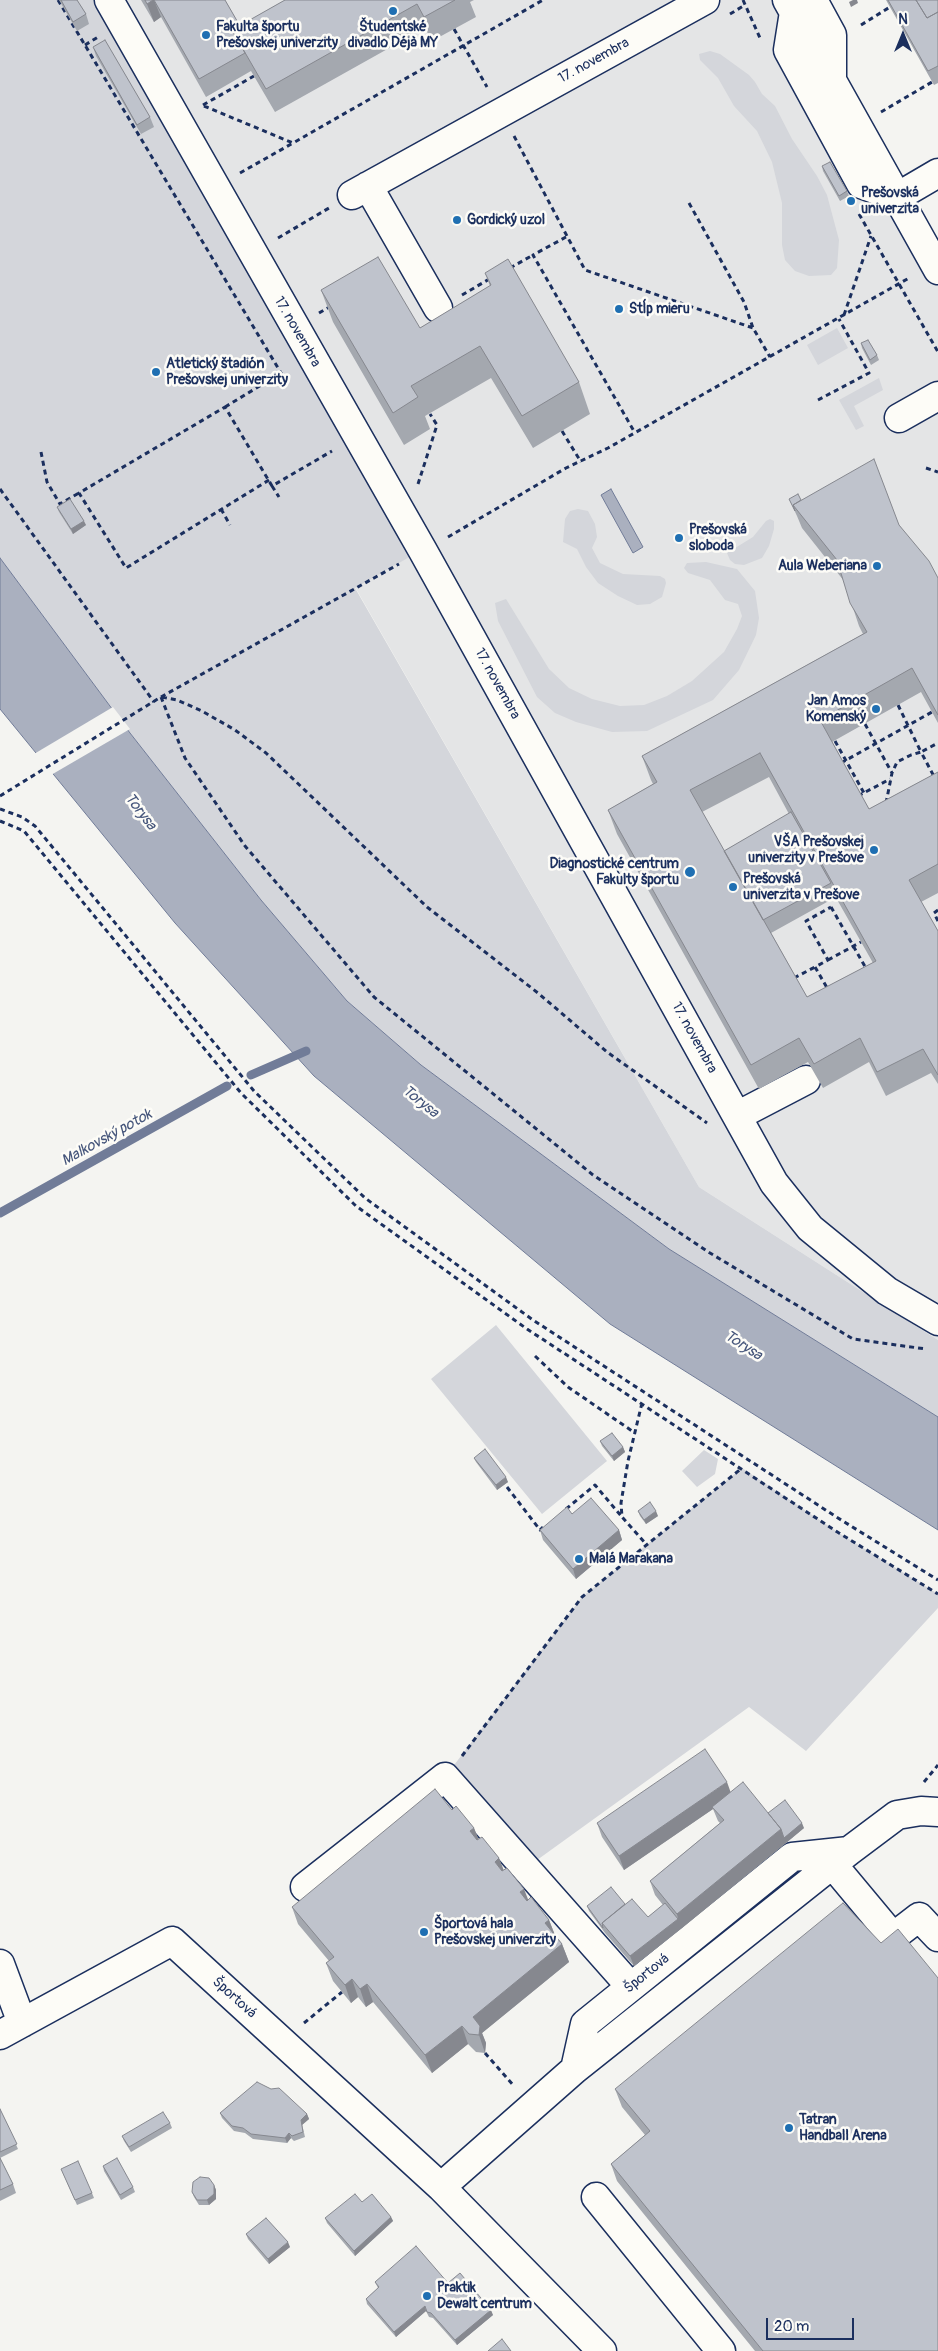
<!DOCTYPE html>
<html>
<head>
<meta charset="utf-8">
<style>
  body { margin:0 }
  #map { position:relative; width:938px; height:2351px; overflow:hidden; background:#f4f4f1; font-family:Pangolin,sans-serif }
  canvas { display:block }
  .north { position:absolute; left:878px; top:10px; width:50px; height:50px; -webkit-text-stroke:4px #fdfcf7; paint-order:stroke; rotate:0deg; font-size:14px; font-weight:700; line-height:20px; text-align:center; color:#1b2f5e }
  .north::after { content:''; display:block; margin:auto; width:18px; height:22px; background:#1b2f5e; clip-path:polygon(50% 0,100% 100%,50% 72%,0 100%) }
  .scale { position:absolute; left:766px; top:2318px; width:88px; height:22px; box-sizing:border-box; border:2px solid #1b2f5e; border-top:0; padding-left:6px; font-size:15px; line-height:18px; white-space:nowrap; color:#1b2f5e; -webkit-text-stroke:4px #fdfcf7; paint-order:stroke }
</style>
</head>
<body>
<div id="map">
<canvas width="938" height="2351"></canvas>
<div class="north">N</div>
<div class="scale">20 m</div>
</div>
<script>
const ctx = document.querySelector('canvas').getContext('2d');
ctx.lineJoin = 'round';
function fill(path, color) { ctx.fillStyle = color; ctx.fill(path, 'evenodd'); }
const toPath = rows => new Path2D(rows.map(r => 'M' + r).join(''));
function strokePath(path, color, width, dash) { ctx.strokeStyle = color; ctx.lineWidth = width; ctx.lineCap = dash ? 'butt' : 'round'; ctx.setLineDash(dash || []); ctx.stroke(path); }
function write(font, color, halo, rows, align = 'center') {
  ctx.font = font + ' Pangolin,sans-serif'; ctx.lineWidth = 5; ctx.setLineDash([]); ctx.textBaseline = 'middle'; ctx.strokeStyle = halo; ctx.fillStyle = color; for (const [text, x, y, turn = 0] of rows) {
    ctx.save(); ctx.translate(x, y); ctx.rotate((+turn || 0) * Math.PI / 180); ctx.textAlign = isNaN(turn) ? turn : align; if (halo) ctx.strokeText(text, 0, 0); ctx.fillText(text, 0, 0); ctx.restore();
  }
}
fill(toPath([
  [109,0,792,0,938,260,938,1340,699,1187,355,587,412,555]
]), '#e4e5e6');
fill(toPath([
  [0,0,109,0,413,555,355,588,699,1187,938,1340,938,1417,669,1249,421,1065,347,1001,261,900,130,733,0,558],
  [710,51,720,54,749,75,755,82,762,94,775,106,792,139,817,176,827,195,839,240,837,268,831,275,809,276,795,271,785,260,782,245,782,203,772,162,757,131,734,106,718,78,700,60,699,54],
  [837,328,848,348,818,365,807,345],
  [879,378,883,390,854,406,864,426,856,430,839,400],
  [578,509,588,511,595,524,597,537,592,548,600,563,623,574,660,576,665,579,666,583,662,597,650,604,637,605,618,596,598,583,586,567,577,549,563,542,565,519,570,511],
  [770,519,774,521,774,529,769,546,762,558,744,565,735,564,730,560,727,553,753,537,766,521],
  [706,562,737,569,755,591,759,618,756,635,739,670,713,700,647,731,612,732,576,722,555,713,537,697,498,621,495,603,506,599,549,669,569,688,592,699,620,706,644,705,667,696,692,681,724,652,737,629,742,616,738,604,725,600,710,580,688,573,684,568,687,563],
  [496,1325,607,1461,542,1514,431,1379],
  [704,1450,718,1459,715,1474,697,1487,682,1471],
  [742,1468,839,1533,938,1594,938,1608,806,1751,749,1707,526,1868,445,1777,582,1597]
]), '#d4d6db');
const water = toPath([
  [611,489,643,547,633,553,601,495,611,489],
  [0,558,130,733,261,900,347,1001,421,1065,669,1249,938,1417,938,1530,610,1324,314,1076,175,923,0,709,0,558]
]);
fill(water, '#aab0bf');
strokePath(water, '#717c98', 1);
fill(toPath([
  [113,707,130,729,51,775,34,754]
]), '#f4f4f1');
strokePath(toPath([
  [251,1075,306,1051],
  [0,1213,227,1086]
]), '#717c98', 9);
const minor = toPath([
  [109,0,423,551,774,1183,810,1228,887,1291,938,1321],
  [787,0,938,270],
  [813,0,832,35,832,77],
  [794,12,788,50,861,184,897,197,938,173],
  [368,186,438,308],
  [352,195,705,0],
  [899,418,938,396],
  [737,1116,806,1080],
  [833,1865,893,1937,919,1917,938,1937],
  [305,1887,445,1777,631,1987],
  [0,1964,22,2023],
  [0,2035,172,1941,441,2187,602,2351],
  [575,2069,849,1851],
  [441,2187,575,2069,585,2024,792,1857,849,1851,897,1815,921,1811,938,1812],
  [596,2197,721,2351]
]);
strokePath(minor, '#1b2f5e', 31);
strokePath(toPath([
  [58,0,281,373,225,407],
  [743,0,760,38],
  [730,14,745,5],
  [861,25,890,7],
  [454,29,487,87],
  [85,45,98,37],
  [203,105,254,76],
  [204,106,293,143,543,0],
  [881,112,932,82],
  [514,136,585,270,753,328],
  [240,173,293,143],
  [689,203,744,302,753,328,770,357],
  [859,214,938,352],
  [566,237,533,255,635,433],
  [278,238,329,208],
  [510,268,533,255],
  [462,295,491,278],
  [319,313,331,306],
  [844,315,871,236],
  [818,400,869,373,839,319],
  [562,431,581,462],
  [41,452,47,482,60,504,79,493],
  [926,468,938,472],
  [269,480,126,568,79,493,225,407,272,486,332,451],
  [418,484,437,425,430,414],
  [272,486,279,497],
  [0,489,154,702],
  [221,509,230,525],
  [448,537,566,468,608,448,909,278],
  [161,697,185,758,245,846,374,997,593,1175,710,1253,853,1339,926,1349],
  [162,697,177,700,202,711,235,730,266,753,427,907,538,993,607,1052,707,1123],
  [898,705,921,752,938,743],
  [865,724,892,773],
  [835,741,864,793],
  [841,763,932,712],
  [0,796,161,697,399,564],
  [858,796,890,779],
  [886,803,892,773,897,762,911,755,921,752,938,784],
  [0,809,22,817,35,826,254,1091,365,1198,533,1320,838,1518,938,1580],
  [0,821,24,831,241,1093,356,1206,527,1329,839,1533,938,1594],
  [831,907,875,984,837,1005,815,967,828,960,806,921,831,907],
  [938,910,934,913,938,921],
  [828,960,861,942],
  [794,978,815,967],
  [535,1356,568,1387,635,1433],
  [642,1403,628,1461,621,1503,622,1517,647,1545],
  [507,1487,540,1530,543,1527],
  [566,1509,595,1485,622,1517],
  [462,1756,582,1597,742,1468],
  [924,1782,938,1765],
  [304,2023,342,1992],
  [485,2053,513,2085]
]), '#1b2f5e', 3, [5, 4]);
strokePath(minor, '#fdfcf7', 28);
fill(toPath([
  [59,0,77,0,86,14,89,24,77,31],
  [141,0,225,0,240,26,285,0,474,0,470,2,476,17,432,41,425,28,275,112,251,71,206,97,161,17,154,22],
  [886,0,938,0,938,83,934,85],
  [93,47,150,117,154,127,141,134,96,56],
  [822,166,847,191,849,196,840,201,823,171],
  [485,273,579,382,590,414,533,448,491,378,425,416,430,429,404,445,333,322,321,290,420,328,490,286],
  [861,343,877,355,879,360,871,365,862,348],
  [789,499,801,500,899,525,938,578,938,723,921,692,832,742,869,809,938,772,938,893,921,902,938,931,938,1084,931,1073,886,1096,869,1062,823,1088,808,1062,759,1089,617,834,608,810,653,784,651,780,642,756,863,634,859,626,844,581,802,528,797,516],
  [769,777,789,814,724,851,702,812],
  [835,896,873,963,807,997,771,933,836,897],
  [57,507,86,525,73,534,59,512],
  [600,1441,623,1447,625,1452,614,1461,602,1446],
  [474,1458,508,1482,497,1490,476,1462],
  [638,1511,658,1516,646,1524,640,1516],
  [572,1514,619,1530,622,1540,576,1579,543,1540,540,1530],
  [731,1792,768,1813,804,1828,786,1843,682,1928,634,1966,605,1933,589,1911,587,1906,625,1904,648,1917,663,1905,655,1895,650,1881,720,1823,718,1821,713,1809,624,1870,602,1837,597,1823],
  [452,1810,474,1828,478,1839,499,1858,503,1870,528,1900,549,1920,555,1935,562,1944,569,1962,482,2033,486,2043,485,2053,476,2052,468,2044,432,2073,373,2002,366,2007,358,1997,351,2003,333,1981,326,1963,329,1961,298,1924,292,1907],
  [615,2089,938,2351,755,2351,617,2181,611,2164,645,2135,622,2107],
  [0,2109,18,2149,0,2158],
  [220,2113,307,2114,309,2119,302,2125,305,2137,294,2141,291,2138,287,2143,253,2139,245,2133,234,2131,222,2118],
  [170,2123,172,2128,131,2152,124,2141,122,2136],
  [0,2158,13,2184,16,2193,0,2201],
  [103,2166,133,2187,135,2192,121,2200,104,2171],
  [61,2169,92,2193,94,2198,77,2205],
  [214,2185,216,2190,216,2199,209,2205,199,2205,194,2197,192,2192],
  [391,2217,393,2221,355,2256,327,2223,325,2218],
  [246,2234,290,2247,269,2264,248,2239],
  [375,2282,448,2283,493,2315,457,2345,433,2318,429,2317,426,2311,396,2337,367,2304,366,2299,378,2288]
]), '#a4a8af');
fill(toPath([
  [153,0,154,0,161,17,154,22,147,4],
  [853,0,857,0,858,3,851,7,849,2],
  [84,521,86,525,73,534,71,529],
  [623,1447,625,1452,614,1461,612,1456],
  [506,1477,508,1482,497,1490,496,1485],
  [656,1511,658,1516,646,1524,644,1520],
  [619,1530,622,1540,576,1579,573,1569],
  [727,1782,732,1796,712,1807,713,1809,624,1870,619,1856],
  [802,1823,804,1828,786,1843,682,1928,634,1966,630,1956,678,1919,677,1914,781,1829],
  [474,1828,481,1845,470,1831],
  [499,1858,506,1876,495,1862],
  [524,1889,531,1907,520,1892],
  [549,1920,556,1938,545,1923],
  [562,1944,569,1962,482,2033,486,2043,485,2053,473,2017],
  [352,1979,358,1997,351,2003,345,1985],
  [367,1984,373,2002,366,2007,360,1989],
  [462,2026,468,2044,432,2073,425,2055],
  [307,2114,309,2119,302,2125,305,2137,301,2120],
  [289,2133,291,2138,287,2143,285,2138],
  [214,2185,216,2190,216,2199,209,2205,207,2200],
  [391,2217,393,2221,355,2256,354,2251],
  [288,2242,290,2247,269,2264,268,2259],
  [425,2306,426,2311,396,2337,394,2332],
  [491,2310,493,2315,457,2345,455,2340]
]), '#86888f');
const building = toPath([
  [61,0,77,0,86,14,73,22,61,0],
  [145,0,153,0,147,4,145,0],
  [154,0,225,0,240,26,232,30,235,36,245,53,199,79,154,0],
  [285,0,455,0,424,17,417,4,266,89,232,30,285,0],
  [888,0,916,0,927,18,938,12,938,66,928,71,888,0],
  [916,0,938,0,938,12,927,18,916,0],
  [105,40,150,117,137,125,93,47,105,40],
  [830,162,847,191,839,196,822,166,830,162],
  [378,257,420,328,491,285,485,273,508,259,579,382,522,416,480,346,411,386,418,397,393,413,321,290,378,257],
  [868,340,877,355,870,360,861,343,868,340],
  [874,459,899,525,929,561,938,578,938,715,912,668,820,720,869,809,938,772,938,864,909,880,938,931,938,1075,923,1049,877,1072,860,1038,814,1064,799,1038,751,1065,608,810,657,782,642,756,867,632,850,603,837,560,793,505,874,459],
  [760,753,876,961,807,997,690,790,760,753],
  [798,494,801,500,793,505,795,511,789,499,798,494],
  [70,499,84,521,71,529,57,507,70,499],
  [791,812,831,883,763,920,724,851,791,812],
  [612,1433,623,1447,612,1456,600,1441,612,1433],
  [485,1449,506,1477,496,1485,474,1458,485,1449],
  [591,1498,619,1530,573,1569,540,1530,567,1507,572,1514,591,1498],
  [650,1502,656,1511,644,1520,638,1511,650,1502],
  [705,1749,727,1782,619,1856,597,1823,705,1749],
  [743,1782,781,1829,677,1914,650,1881,724,1820,712,1807,743,1782],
  [435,1789,452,1810,456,1806,474,1828,470,1831,477,1840,482,1837,499,1858,495,1862,502,1871,507,1868,524,1889,520,1892,527,1901,531,1897,549,1920,545,1923,562,1944,473,2017,480,2026,479,2035,469,2034,462,2026,425,2055,367,1984,360,1989,352,1979,345,1985,326,1963,334,1957,292,1907,435,1789],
  [785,1800,802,1823,784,1838,781,1829,768,1813,785,1800],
  [611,1887,625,1904,602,1923,603,1928,587,1906,611,1887],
  [632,1899,648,1917,665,1903,678,1919,630,1956,602,1923,632,1899],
  [843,1903,881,1943,898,1929,938,1978,938,2351,763,2351,611,2164,650,2131,615,2089,843,1903],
  [257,2082,271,2089,279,2088,307,2114,301,2120,303,2132,292,2136,289,2133,285,2138,251,2134,243,2128,232,2126,220,2113,257,2082],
  [0,2109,17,2144,0,2152,0,2109],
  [163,2112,170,2123,129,2147,122,2136,163,2112],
  [0,2158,13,2184,0,2190,0,2158],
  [117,2158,133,2187,120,2195,103,2166,117,2158],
  [78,2161,92,2193,75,2200,61,2169,78,2161],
  [200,2177,209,2178,214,2185,214,2194,207,2200,197,2200,192,2192,193,2182,200,2177],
  [355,2194,362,2202,372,2194,391,2217,354,2251,325,2218,355,2194],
  [266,2218,288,2242,268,2259,246,2234,266,2218],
  [416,2246,448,2283,460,2273,491,2310,455,2340,431,2313,427,2312,425,2306,394,2332,366,2299,379,2287,375,2282,416,2246],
  [502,2339,511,2351,488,2351,502,2339]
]);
fill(building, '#bfc3cc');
strokePath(building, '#86888f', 1);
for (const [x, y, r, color] of [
  [393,11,5,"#1f6fb2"],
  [206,35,5,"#1f6fb2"],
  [851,201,5,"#1f6fb2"],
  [457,220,5,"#1f6fb2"],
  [619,309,5,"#1f6fb2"],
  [156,372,5,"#1f6fb2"],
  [679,538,5,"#1f6fb2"],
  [877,566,5,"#1f6fb2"],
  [876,709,5,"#1f6fb2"],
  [874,850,5,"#1f6fb2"],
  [690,872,6,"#1f6fb2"],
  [733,887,5,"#1f6fb2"],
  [579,1559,5,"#1f6fb2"],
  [424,1932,5,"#1f6fb2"],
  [789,2128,5,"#1f6fb2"],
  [427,2296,5,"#1f6fb2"]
]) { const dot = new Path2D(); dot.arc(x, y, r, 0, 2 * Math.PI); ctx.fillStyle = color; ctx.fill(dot); strokePath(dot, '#fdfcf7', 2); }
write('bold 14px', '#1b2f5e', '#fdfcf7', [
  ["Fakulta športu",216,27],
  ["Prešovskej univerzity",216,43],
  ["Študentské",393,27,"center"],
  ["divadlo Déjà MY",393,43,"center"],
  ["Prešovská",861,193],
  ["univerzita",861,209],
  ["Gordický uzol",467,220],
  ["Stĺp mieru",629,309],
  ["Atletický štadión",166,364],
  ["Prešovskej univerzity",166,380],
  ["Prešovská",689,530],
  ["sloboda",689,546],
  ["Aula Weberiana",867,566,"right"],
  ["Jan Amos",866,701,"right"],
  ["Komenský",866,717,"right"],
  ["VŠA Prešovskej",864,842,"right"],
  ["univerzity v Prešove",864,858,"right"],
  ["Diagnostické centrum",679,864,"right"],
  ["Fakulty športu",679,880,"right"],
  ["Prešovská",743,879],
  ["univerzita v Prešove",743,895],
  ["Malá Marakana",589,1559],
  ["Športová hala",434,1924],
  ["Prešovskej univerzity",434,1940],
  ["Tatran",799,2120],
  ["Handball Arena",799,2136],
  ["Praktik",437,2288],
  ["Dewalt centrum",437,2304]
], 'left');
write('14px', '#1b2f5e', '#fdfcf7', [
  ["17. novembra",594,61,-29],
  ["17. novembra",297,332,60],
  ["17. novembra",497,684,61],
  ["17. novembra",694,1038,61],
  ["Športová",647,1974,-39],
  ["Športová",234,1998,42]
]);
write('italic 15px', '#46567b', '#fdfcf7', [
  ["Torysa",140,812,53],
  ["Torysa",420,1102,39],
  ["Malkovský potok",107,1138,-29],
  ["Torysa",743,1346,33]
]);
</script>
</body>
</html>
